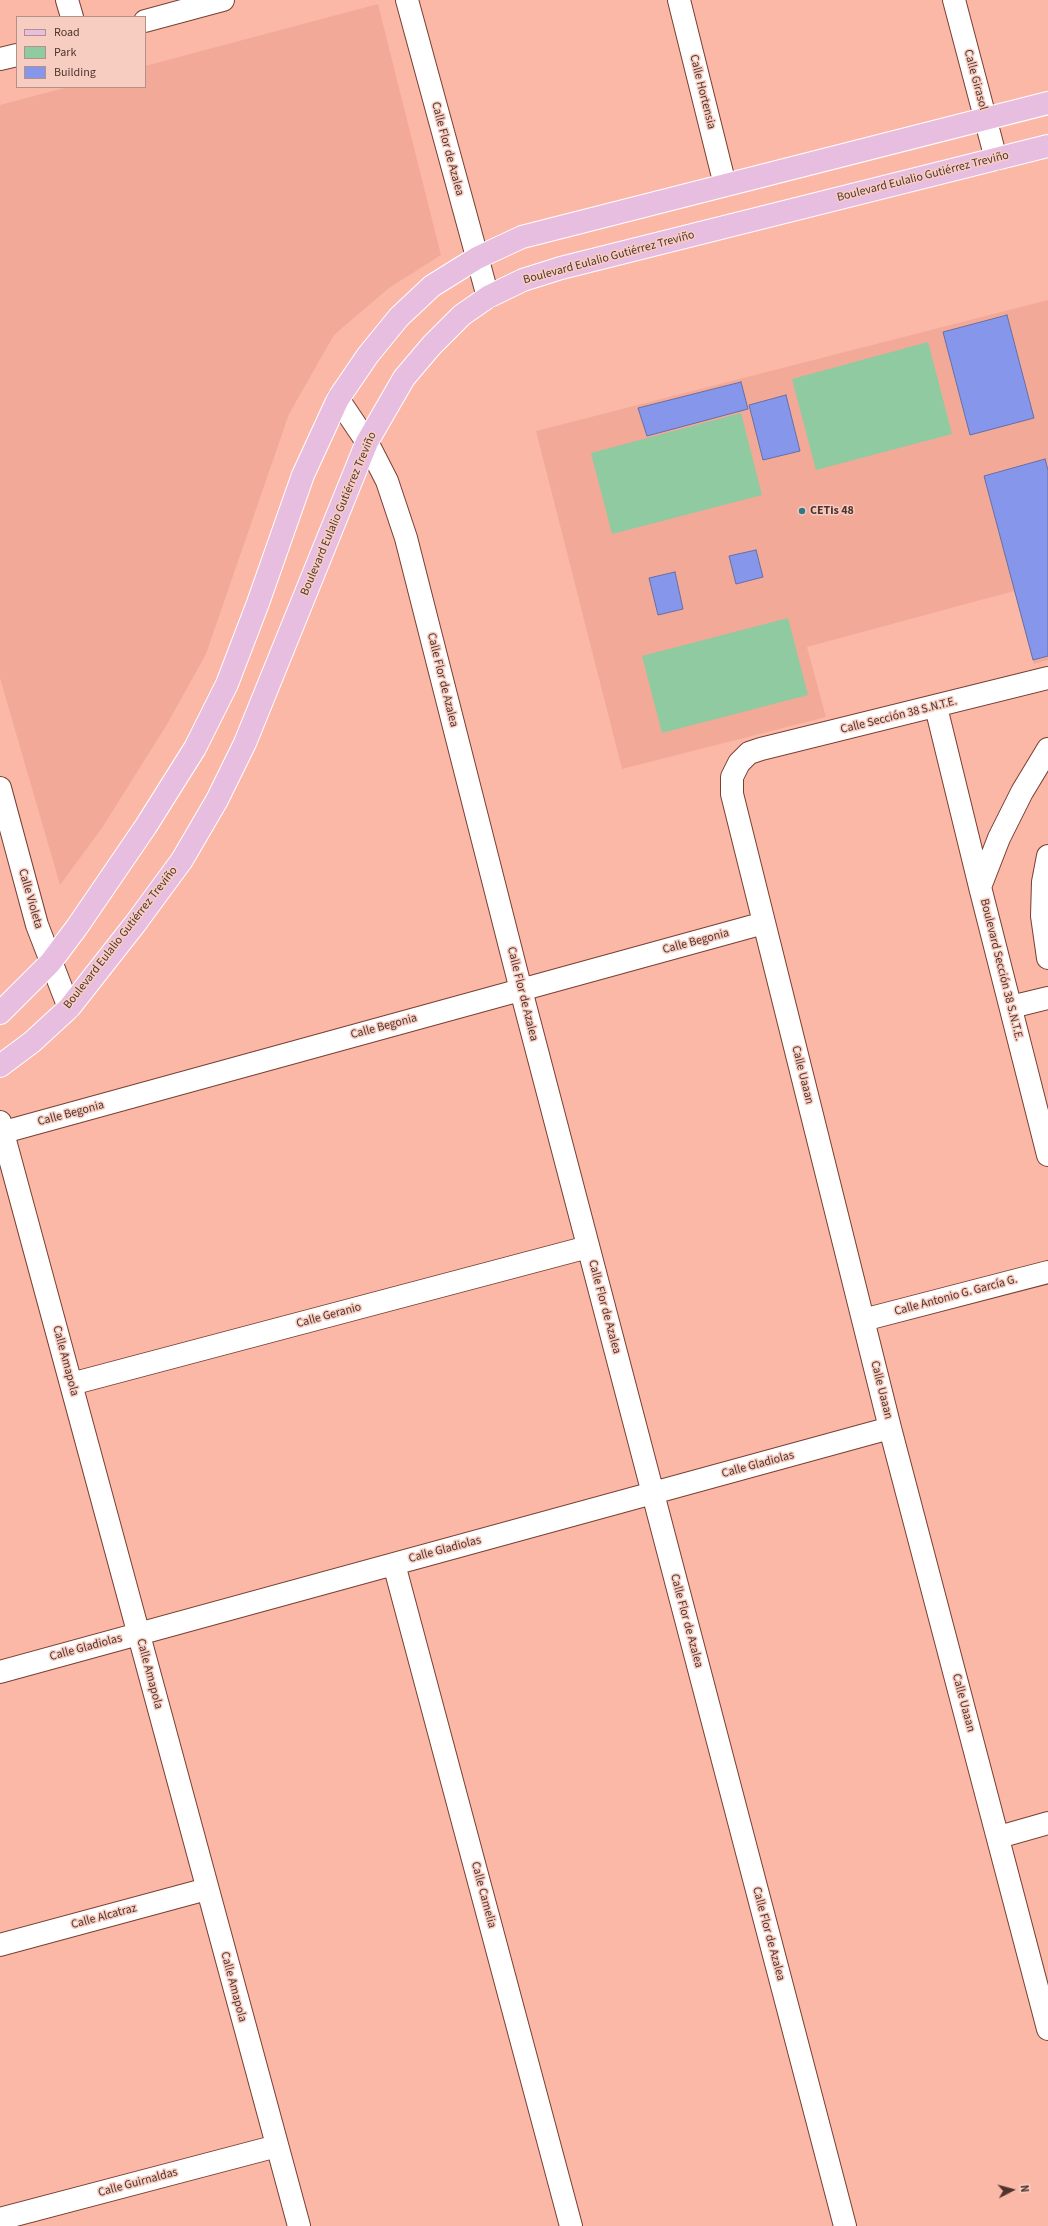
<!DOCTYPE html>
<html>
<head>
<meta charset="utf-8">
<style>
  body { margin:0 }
  #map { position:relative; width:1048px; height:2226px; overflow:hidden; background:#fcb8a7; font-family:"Source Sans 3",sans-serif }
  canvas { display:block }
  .legend { position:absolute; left:16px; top:16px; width:130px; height:72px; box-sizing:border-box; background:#f7cdc2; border:1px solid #b49086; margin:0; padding:5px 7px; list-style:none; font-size:12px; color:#4f342d }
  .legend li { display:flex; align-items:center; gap:8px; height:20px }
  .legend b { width:20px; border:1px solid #b49086 }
  .north { position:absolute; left:992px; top:2170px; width:40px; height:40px; -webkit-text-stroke:3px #f7cdc2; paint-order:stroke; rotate:84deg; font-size:11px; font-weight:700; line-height:16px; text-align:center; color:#4f342d }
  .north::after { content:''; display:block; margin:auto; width:14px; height:18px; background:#4f342d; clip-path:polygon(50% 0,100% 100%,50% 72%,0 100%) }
</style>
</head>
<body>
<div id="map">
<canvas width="1048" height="2226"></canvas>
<ul class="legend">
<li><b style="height:5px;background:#e8bee0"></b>Road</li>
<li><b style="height:11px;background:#8fcaa1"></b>Park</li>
<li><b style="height:11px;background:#8596eb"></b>Building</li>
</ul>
<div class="north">N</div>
</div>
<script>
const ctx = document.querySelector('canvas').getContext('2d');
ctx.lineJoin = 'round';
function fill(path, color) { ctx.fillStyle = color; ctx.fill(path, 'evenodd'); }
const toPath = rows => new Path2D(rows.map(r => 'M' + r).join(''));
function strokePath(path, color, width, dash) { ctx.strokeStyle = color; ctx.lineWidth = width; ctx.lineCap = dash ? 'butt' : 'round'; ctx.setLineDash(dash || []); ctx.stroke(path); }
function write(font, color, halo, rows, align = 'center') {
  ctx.font = font + ' "Source Sans 3",sans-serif'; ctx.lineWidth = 3; ctx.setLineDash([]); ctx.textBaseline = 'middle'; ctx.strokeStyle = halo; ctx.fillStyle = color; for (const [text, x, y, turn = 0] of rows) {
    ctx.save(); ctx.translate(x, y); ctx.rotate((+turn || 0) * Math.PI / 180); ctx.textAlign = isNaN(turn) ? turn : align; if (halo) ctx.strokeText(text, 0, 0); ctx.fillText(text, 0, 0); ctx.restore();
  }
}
fill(toPath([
  [378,4,441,255,389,288,334,335,289,414,206,654,166,726,102,828,60,885,0,678,0,105,68,87,145,87,145,66],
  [1048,300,1048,660,1034,664,1014,591,807,647,826,717,622,769,536,431]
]), '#f3a998');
fill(toPath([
  [928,342,952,434,816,470,792,379],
  [741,413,762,495,612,534,591,453],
  [788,618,808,695,662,733,642,656]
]), '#8fcaa1');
const building = toPath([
  [1007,315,1034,418,970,435,943,332,1007,315],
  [741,382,748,409,647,436,638,408,741,382],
  [786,395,800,451,763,460,749,405,786,395],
  [1045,459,1048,470,1048,656,1033,660,984,476,1045,459],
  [756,550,763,577,736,584,729,556,756,550],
  [675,572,683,609,658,615,649,578,675,572]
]);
fill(building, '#8596eb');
strokePath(building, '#6570a5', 1);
const minor = toPath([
  [67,0,72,17],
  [407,0,488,297],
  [679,0,725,185],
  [954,0,996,159],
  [145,21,223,0],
  [0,59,17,55],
  [338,399,367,442,387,481,406,538,521,990,845,2226],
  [1048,678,761,749,749,753,739,763,732,777,732,794,890,1428,1048,2029],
  [936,707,980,887],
  [1048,749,1022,792,999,838,980,887,1048,1155],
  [0,788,37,925,69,1008],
  [1048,856,1043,882,1042,916,1048,958],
  [1011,1007,1048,998],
  [0,1122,299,2226],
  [4,1132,764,923],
  [863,1320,1048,1272],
  [71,1384,588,1247],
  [394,1564,571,2226],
  [0,1672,890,1428],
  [999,1837,1048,1823],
  [0,1945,207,1889],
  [0,2219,277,2146]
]);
const major = toPath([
  [0,1013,50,963,77,927,146,826,195,748,227,684,258,603,303,475,338,399,368,355,399,317,432,286,477,258,522,237,1048,103],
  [0,1066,32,1042,69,1008,135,924,182,860,217,800,245,743,367,442,404,378,432,345,462,315,488,297,523,280,561,268,1048,146]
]);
strokePath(minor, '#783f32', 24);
strokePath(major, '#fff', 24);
strokePath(minor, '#fff', 22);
strokePath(major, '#e8bee0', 22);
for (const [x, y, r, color] of [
  [802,511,4,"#347887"]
]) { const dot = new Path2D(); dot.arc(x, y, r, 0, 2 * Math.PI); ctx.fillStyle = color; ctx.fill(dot); strokePath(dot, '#f7cdc2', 1.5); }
write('12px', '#4f342d', '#f7cdc2', [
  ["Calle Girasol",975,80,75],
  ["Calle Hortensia",702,92,76],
  ["Calle Flor de Azalea",447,149,75],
  ["Boulevard Eulalio Gutiérrez Treviño",923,177,-14],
  ["Boulevard Eulalio Gutiérrez Treviño",609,258,-15],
  ["Boulevard Eulalio Gutiérrez Treviño",339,514,-67],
  ["Calle Flor de Azalea",442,680,76],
  ["Calle Sección 38 S.N.T.E.",899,716,-14],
  ["Calle Violeta",30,899,74],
  ["Boulevard Eulalio Gutiérrez Treviño",121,938,-52],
  ["Calle Begonia",696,942,-15],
  ["Boulevard Sección 38 S.N.T.E.",1001,970,76],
  ["Calle Flor de Azalea",522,994,76],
  ["Calle Begonia",384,1027,-15],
  ["Calle Uaaan",802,1075,76],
  ["Calle Begonia",71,1114,-15],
  ["Calle Antonio G. García G.",956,1296,-15],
  ["Calle Flor de Azalea",604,1307,75],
  ["Calle Geranio",329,1316,-15],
  ["Calle Amapola",65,1361,75],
  ["Calle Uaaan",881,1390,76],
  ["Calle Gladiolas",758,1465,-15],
  ["Calle Gladiolas",445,1550,-15],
  ["Calle Flor de Azalea",686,1621,75],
  ["Calle Gladiolas",86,1648,-15],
  ["Calle Amapola",149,1674,75],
  ["Calle Uaaan",963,1703,75],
  ["Calle Camelia",483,1895,75],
  ["Calle Alcatraz",104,1917,-15],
  ["Calle Flor de Azalea",768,1934,75],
  ["Calle Amapola",233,1987,75],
  ["Calle Guirnaldas",138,2183,-15]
]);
write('bold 12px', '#4f342d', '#f7cdc2', [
  ["CETis 48",810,511]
], 'left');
</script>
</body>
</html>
